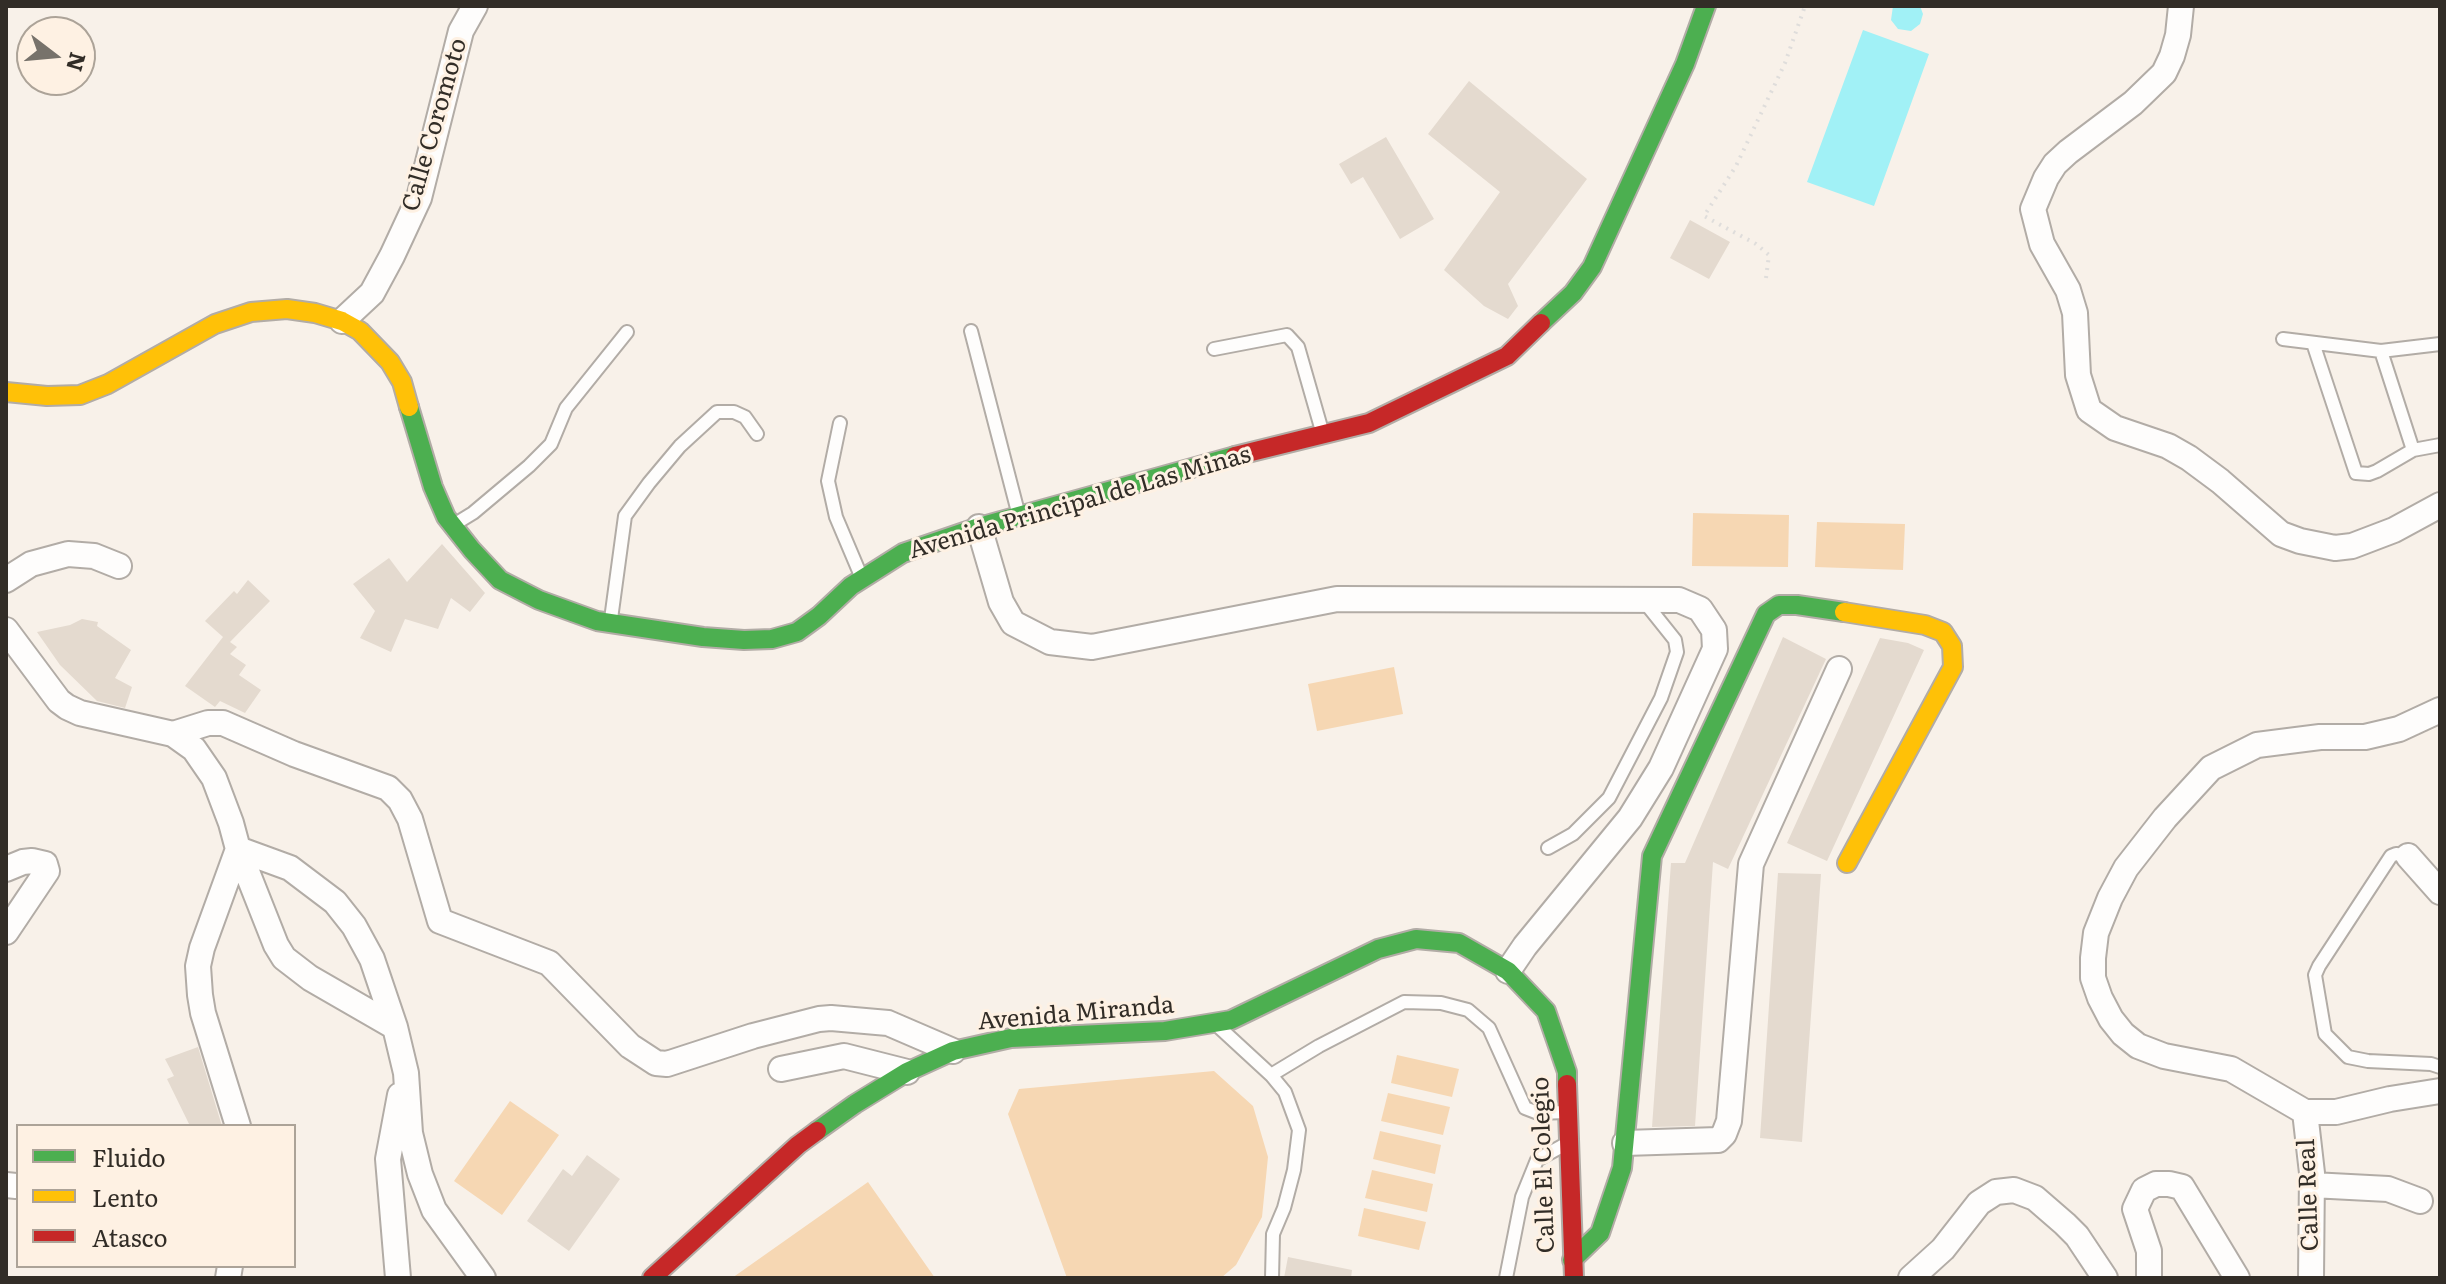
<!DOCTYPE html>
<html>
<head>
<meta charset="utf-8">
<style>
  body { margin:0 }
  #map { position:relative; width:2446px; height:1284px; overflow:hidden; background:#f8f1e9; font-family:Literata,serif }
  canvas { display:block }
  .frame { position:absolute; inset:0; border:8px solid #322d27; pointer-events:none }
  .legend { position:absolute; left:16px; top:1124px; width:280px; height:144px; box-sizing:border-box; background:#fef1e3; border:2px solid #aca398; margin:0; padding:10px 14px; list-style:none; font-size:24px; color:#322d27 }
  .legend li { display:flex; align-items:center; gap:16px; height:40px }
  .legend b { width:40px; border:2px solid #aca398 }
  .north { position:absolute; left:16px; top:16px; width:80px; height:80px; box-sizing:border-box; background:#fef1e3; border:2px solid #aca398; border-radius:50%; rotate:106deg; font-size:22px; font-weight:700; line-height:32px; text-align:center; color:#322d27 }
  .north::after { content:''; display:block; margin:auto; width:28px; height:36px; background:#77726b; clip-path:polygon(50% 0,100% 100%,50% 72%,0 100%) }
</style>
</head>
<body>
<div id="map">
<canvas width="2446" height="1284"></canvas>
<div class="frame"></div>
<ul class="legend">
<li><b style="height:10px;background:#4caf50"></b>Fluido</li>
<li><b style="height:10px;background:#ffc107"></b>Lento</li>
<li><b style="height:10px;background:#c62828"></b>Atasco</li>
</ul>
<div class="north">N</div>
</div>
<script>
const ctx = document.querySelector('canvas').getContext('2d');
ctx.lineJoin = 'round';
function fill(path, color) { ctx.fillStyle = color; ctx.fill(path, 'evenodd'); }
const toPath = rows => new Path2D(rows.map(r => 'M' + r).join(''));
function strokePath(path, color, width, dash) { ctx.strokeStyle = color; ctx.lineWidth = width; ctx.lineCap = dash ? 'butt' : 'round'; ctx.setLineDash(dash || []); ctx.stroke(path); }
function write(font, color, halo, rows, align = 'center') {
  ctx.font = font + ' Literata,serif'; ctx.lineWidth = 6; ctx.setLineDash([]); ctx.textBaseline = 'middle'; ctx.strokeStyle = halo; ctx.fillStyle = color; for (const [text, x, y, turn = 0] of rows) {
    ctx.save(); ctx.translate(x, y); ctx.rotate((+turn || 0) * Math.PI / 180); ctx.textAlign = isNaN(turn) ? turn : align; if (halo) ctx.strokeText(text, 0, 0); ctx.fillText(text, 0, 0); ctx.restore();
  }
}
fill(toPath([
  [1693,513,1789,515,1788,567,1692,566],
  [1817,522,1905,524,1903,570,1815,567],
  [1394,667,1403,714,1317,731,1308,684],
  [1397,1055,1459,1069,1452,1097,1391,1083],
  [1214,1071,1253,1106,1268,1157,1262,1217,1236,1265,1221,1278,1067,1278,1008,1114,1019,1089],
  [1388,1093,1450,1107,1443,1135,1381,1121],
  [510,1101,559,1135,502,1215,454,1181],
  [1380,1131,1441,1145,1435,1174,1373,1159],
  [1372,1170,1433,1184,1427,1212,1365,1198],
  [868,1182,935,1278,732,1278],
  [1364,1208,1426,1222,1419,1250,1358,1236]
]), '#f6d7b3');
fill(toPath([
  [1893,6,1920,6,1923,14,1920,24,1911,31,1898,29,1891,20],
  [1863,30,1929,54,1874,206,1807,182]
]), '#a1f1f6');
fill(toPath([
  [1469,81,1587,179,1508,284,1518,306,1508,319,1484,306,1444,270,1500,192,1428,134],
  [1386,137,1434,219,1400,239,1363,177,1351,184,1339,164],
  [1690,220,1730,242,1709,279,1670,258],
  [442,544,485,593,470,612,451,598,438,629,405,619,391,652,360,638,375,611,353,584,389,558,407,582],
  [248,580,270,601,230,642,237,647,230,654,246,665,239,675,261,690,245,713,220,701,215,707,185,686,223,637,205,621,234,591,237,594],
  [82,619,98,622,97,626,131,650,115,678,132,687,125,708,97,701,60,665,37,632,70,625],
  [1783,637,1826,659,1728,869,1713,862,1695,1126,1652,1127,1671,863,1685,863],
  [1880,638,1908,643,1924,650,1827,861,1787,843],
  [1778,873,1821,874,1802,1142,1760,1138],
  [198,1047,222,1126,190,1126,167,1079,174,1076,165,1059],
  [587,1155,620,1179,569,1251,527,1221,563,1169,572,1176],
  [1288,1257,1352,1270,1351,1278,1284,1278]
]), '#e4dacf');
const lane = toPath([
  [971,331,1018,512],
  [2283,339,2381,351,2440,344],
  [2313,343,2356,473,2369,474,2377,471,2413,450,2440,445],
  [1214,349,1287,335,1298,347,1322,431],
  [2381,351,2413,450],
  [840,423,828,481,836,517,861,576],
  [455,524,473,513,529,466,551,444,566,408,627,332],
  [611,619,625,516,649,483,680,446,717,412,734,412,745,417,757,434],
  [1548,848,1573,834,1609,798,1661,698,1677,652,1675,640,1643,600],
  [2408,856,2396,854,2391,856,2319,966,2315,975,2325,1034,2348,1057,2368,1061,2431,1064,2440,1067],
  [1220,1028,1271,1075,1285,1092,1299,1130,1294,1170,1284,1208,1273,1234,1272,1278],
  [1271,1075,1319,1046,1404,1002,1441,1003,1468,1010,1489,1028,1525,1108,1538,1113,1566,1112],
  [1506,1278,1522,1197,1537,1160,1564,1145]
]);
const street = toPath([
  [2181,6,2178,35,2172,56,2164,73,2133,103,2068,152,2055,164,2046,178,2033,209,2042,244,2068,290,2075,313,2078,375,2089,410,2115,428,2168,446,2189,458,2220,481,2281,534,2300,541,2335,548,2352,546,2394,530,2440,505],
  [342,321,372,293,392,256,419,198,461,31,475,6],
  [979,527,1001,602,1013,623,1050,642,1092,647,1337,599,1679,600,1700,609,1714,630,1715,649,1661,768,1630,818,1525,946,1508,971],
  [6,580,31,564,68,554,94,556,119,566],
  [6,630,59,701,67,707,80,713,173,734,194,749,214,778,231,823,238,849,290,868,335,902,354,926,372,959,395,1027,406,1073,410,1133,420,1174,434,1210,483,1278],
  [2440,710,2399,729,2365,737,2320,737,2257,745,2211,768,2165,818,2126,868,2110,898,2096,933,2093,958,2093,978,2100,998,2111,1019,2123,1034,2138,1046,2164,1056,2231,1069,2305,1112,2336,1112,2390,1099,2440,1091],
  [173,734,208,723,223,723,294,754,388,788,400,800,410,819,440,921,549,963,630,1046,656,1063,667,1064,753,1036,819,1019,831,1018,888,1023,953,1051],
  [238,849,202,948,198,966,200,995,203,1013,238,1126],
  [238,849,276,945,284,958,310,978,395,1027],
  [2408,856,2440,892],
  [6,869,23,862,32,861,45,864,47,871,6,932],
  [781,1069,844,1056,907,1072],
  [2305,1112,2312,1173,2311,1278],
  [1625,1143,1718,1140,1724,1134,1729,1121,1751,864,1839,669],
  [6,1185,16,1186],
  [2312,1185,2388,1189,2420,1201],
  [228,1278,230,1266],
  [398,1278,388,1159,400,1095],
  [1911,1278,1943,1249,1979,1203,1996,1192,2014,1190,2035,1198,2065,1224,2077,1236,2105,1278],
  [2149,1278,2149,1251,2135,1209,2144,1190,2156,1184,2169,1184,2182,1187,2237,1278]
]);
const fast = toPath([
  [1541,323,1573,293,1592,267,1685,64,1706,6],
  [409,407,433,487,446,517,472,550,500,580,539,600,597,621,703,637,744,640,772,639,797,632,819,616,851,586,903,553,979,527,1235,456],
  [817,1131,855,1104,907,1072,953,1051,1011,1038,1165,1031,1231,1020,1378,949,1416,939,1459,943,1508,971,1546,1011,1567,1072,1567,1084],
  [1572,1260,1600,1233,1622,1168,1652,856,1766,614,1779,605,1797,605,1844,612]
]);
const slow = toPath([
  [6,392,47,396,80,395,108,384,215,324,251,312,287,309,315,313,342,321,360,331,390,362,402,382,409,407],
  [1844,612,1925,625,1943,632,1952,646,1953,667,1847,863]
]);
const jam = toPath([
  [1235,456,1369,423,1507,356,1541,323],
  [1567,1084,1574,1278],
  [652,1278,798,1145,817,1131]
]);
strokePath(lane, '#b2aca6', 16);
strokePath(street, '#b2aca6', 28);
strokePath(fast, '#b2aca6', 22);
strokePath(slow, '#b2aca6', 22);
strokePath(jam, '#b2aca6', 22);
strokePath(toPath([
  [1766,278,1769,255,1756,244,1704,216,1736,166,1785,63,1805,6]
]), '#dfdddb', 4, [2, 6]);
strokePath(lane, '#fefdfc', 12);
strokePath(street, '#fefdfc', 24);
strokePath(fast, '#4caf50', 18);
strokePath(slow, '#ffc107', 18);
strokePath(jam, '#c62828', 18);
write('24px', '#322d27', '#fef1e3', [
  ["Calle Coromoto",435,125,-74],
  ["Avenida Principal de Las Minas",1080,503,-16],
  ["Avenida Miranda",1076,1014,-5],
  ["Calle El Colegio",1544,1165,-92],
  ["Calle Real",2309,1195,-92]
]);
</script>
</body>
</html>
